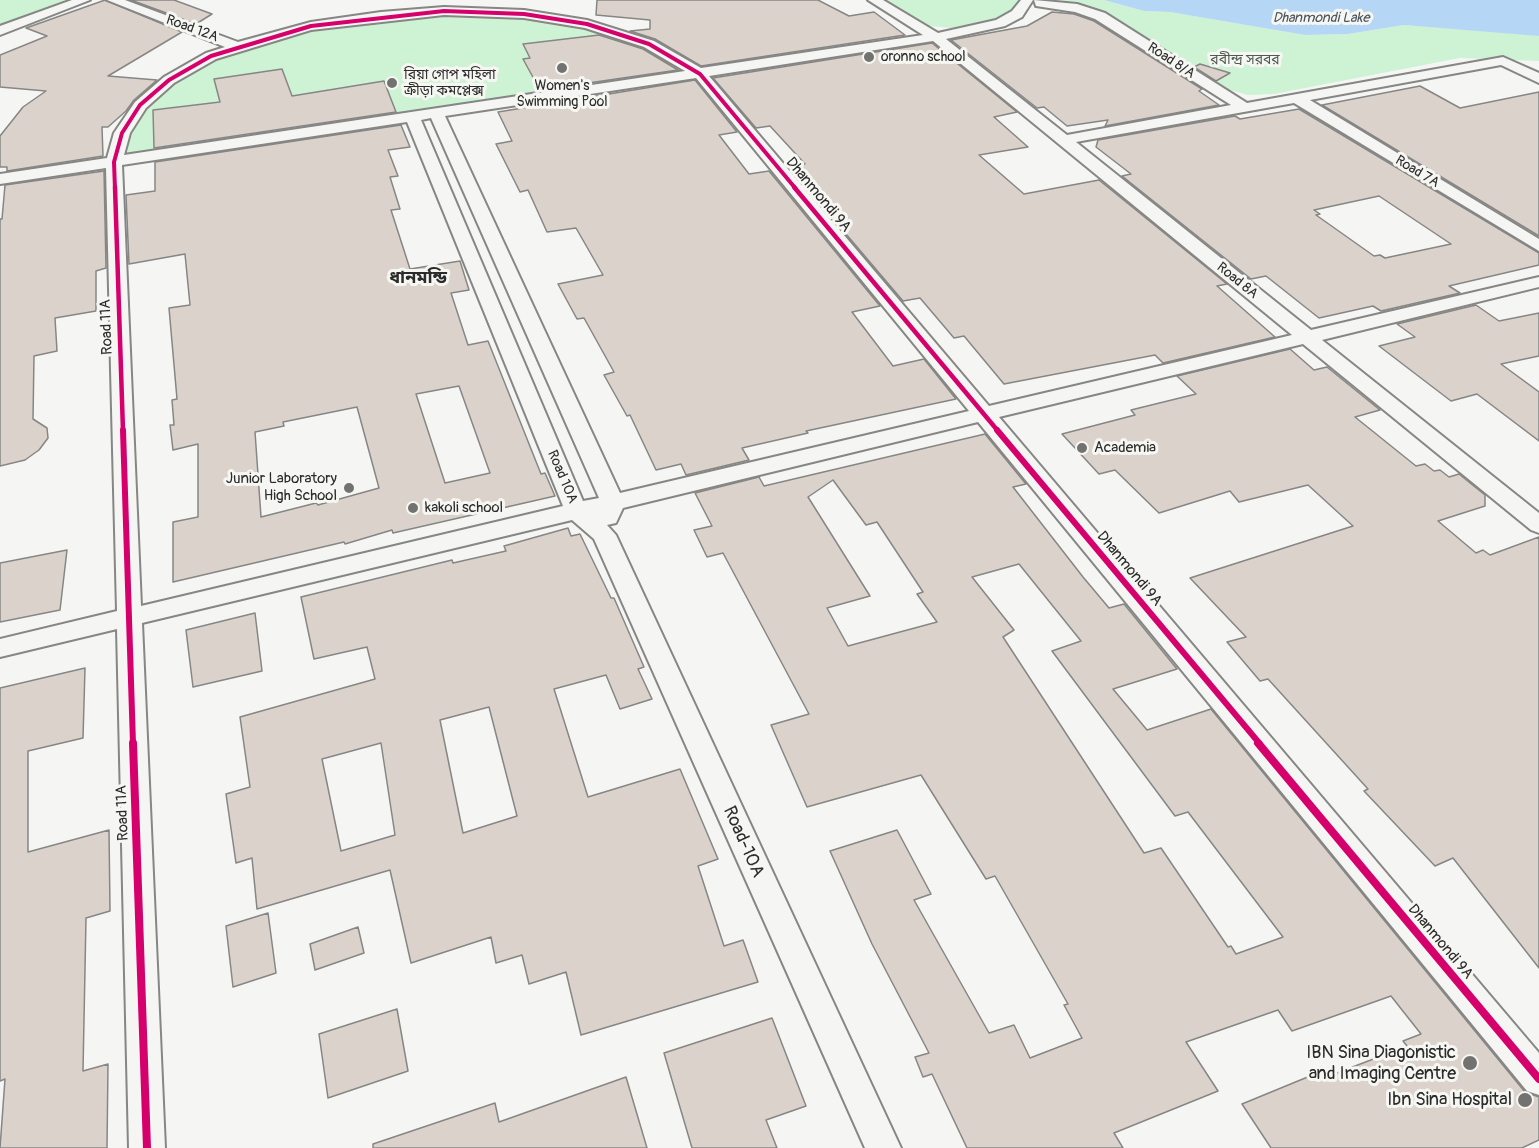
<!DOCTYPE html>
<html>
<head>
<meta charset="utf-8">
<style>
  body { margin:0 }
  canvas { display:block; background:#f5f5f3 }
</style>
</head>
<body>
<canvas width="1539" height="1148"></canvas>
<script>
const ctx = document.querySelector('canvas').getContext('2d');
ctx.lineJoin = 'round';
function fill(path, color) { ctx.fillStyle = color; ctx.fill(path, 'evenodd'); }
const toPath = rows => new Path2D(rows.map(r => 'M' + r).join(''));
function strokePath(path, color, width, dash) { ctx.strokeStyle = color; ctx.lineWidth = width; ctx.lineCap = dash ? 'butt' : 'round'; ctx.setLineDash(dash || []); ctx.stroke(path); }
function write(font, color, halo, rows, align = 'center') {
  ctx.font = font + ' Pangolin,"Noto Sans Bengali",sans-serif'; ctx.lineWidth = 6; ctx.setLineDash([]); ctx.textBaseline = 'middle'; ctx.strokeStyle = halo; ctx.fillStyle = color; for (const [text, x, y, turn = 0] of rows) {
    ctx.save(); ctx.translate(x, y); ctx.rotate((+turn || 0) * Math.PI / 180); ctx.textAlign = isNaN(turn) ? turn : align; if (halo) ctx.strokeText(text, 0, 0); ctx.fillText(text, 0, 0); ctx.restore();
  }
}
fill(toPath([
  [0,0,76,0,0,26],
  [884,0,1023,0,1018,10,988,24,962,29,930,26],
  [1055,0,1104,0,1144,11,1170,12,1305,35,1348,34,1404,25,1525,34,1539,36,1539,61,1460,58,1274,94,1248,95,1223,88,1092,9],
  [446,12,542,18,625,37,693,71,125,154,128,138,144,107,184,74,228,52,313,27]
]), '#cef2d4');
fill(toPath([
  [1104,0,1539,0,1539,36,1404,25,1348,34,1305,35,1170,12,1144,11]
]), '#b5d7f5');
const building = toPath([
  [105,0,182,32,108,76,157,80,134,100,126,111,108,127,102,127,103,156,7,171,7,167,0,167,0,136,23,107,46,91,0,87,0,55,47,36,26,28,105,0],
  [131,0,174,0,212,14,196,24,131,0],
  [597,0,818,0,849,16,874,12,905,35,701,66,655,39,630,31,650,29,650,20,596,15,597,0],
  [1052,12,1074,14,1094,21,1202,89,1199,91,1219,105,1105,126,1108,120,1067,126,1044,107,1037,108,951,40,1027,26,1052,12],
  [599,35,643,49,678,70,540,90,523,59,530,58,523,44,599,35],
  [932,43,1017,112,994,117,1028,147,979,155,1024,194,1099,180,1227,284,1217,286,1275,337,1163,363,1155,355,1004,384,964,336,954,338,920,298,903,301,789,167,805,164,770,126,756,128,713,78,932,43],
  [1200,64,1230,73,1216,81,1194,67,1200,64],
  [282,69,292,96,384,81,396,112,154,148,153,110,220,102,214,79,282,69],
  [695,80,737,132,719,135,749,174,769,171,880,306,852,312,893,366,924,359,956,399,806,431,808,433,742,448,749,460,686,475,681,464,656,470,630,415,627,416,604,375,614,372,584,318,577,319,558,284,603,275,576,228,547,232,528,190,520,192,496,144,512,141,498,112,695,80],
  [1420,86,1460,108,1539,92,1539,236,1322,105,1420,86],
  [1299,109,1539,253,1539,265,1449,286,1460,293,1381,311,1373,306,1319,318,1266,276,1251,279,1122,176,1131,174,1096,147,1098,140,1235,116,1240,119,1299,109],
  [1379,196,1451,244,1385,258,1380,255,1374,256,1316,215,1320,214,1314,210,1379,196],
  [401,125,410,147,388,150,398,176,390,177,400,209,391,210,410,269,460,261,469,290,451,293,468,345,488,341,541,474,545,473,555,496,393,533,392,530,345,544,344,542,173,582,173,522,198,517,198,444,173,450,170,425,174,425,172,400,177,399,169,308,190,305,185,254,129,264,126,195,155,191,155,162,401,125],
  [459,386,490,473,445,483,416,394,459,386],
  [357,407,379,488,318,505,316,503,261,517,255,432,284,426,283,422,357,407],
  [104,171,106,268,96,271,96,311,55,318,57,351,34,356,33,419,47,428,48,438,39,450,25,460,0,466,0,219,2,219,5,185,104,171],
  [1476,305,1499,321,1539,313,1539,356,1501,364,1539,392,1539,441,1477,394,1451,401,1379,346,1415,337,1397,324,1476,305],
  [1290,349,1314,370,1327,367,1380,410,1355,417,1416,466,1425,464,1434,471,1440,470,1449,477,1459,474,1485,495,1485,506,1438,521,1476,553,1483,550,1490,555,1539,537,1539,968,1453,858,1435,866,1364,791,1368,789,1268,679,1260,681,1227,642,1246,637,1190,578,1353,526,1308,485,1239,502,1230,491,1159,513,1115,470,1099,474,1062,434,1135,415,1131,410,1196,394,1177,376,1290,349],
  [985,434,1026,484,1013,487,1083,577,1109,608,1124,604,1177,669,1113,689,1147,730,1211,709,1525,1092,1539,1097,1539,1140,1522,1148,1271,1148,1242,1104,1332,1067,1337,1073,1407,1046,1403,1041,1421,1034,1391,996,1292,1031,1278,1010,1186,1042,1218,1091,1114,1133,1123,1148,967,1148,932,1074,923,1077,915,1057,929,1053,872,944,830,851,897,830,931,894,914,900,989,1033,1014,1025,1030,1058,1082,1038,1064,1005,1068,1004,995,876,986,879,921,775,807,807,771,725,809,714,723,553,707,557,694,530,712,526,695,493,759,477,764,486,985,434],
  [833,480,866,525,877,522,923,592,917,594,937,622,848,646,827,608,870,596,808,497,833,480],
  [1019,564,1081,641,1052,651,1175,816,1188,812,1283,937,1236,954,1231,946,1228,947,1161,848,1144,853,1003,637,1014,630,972,577,1019,564],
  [568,528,571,536,580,534,611,598,614,598,644,667,638,669,652,699,620,709,606,675,554,689,588,797,680,769,718,859,698,866,724,946,743,940,758,982,581,1035,566,972,529,984,522,955,496,963,491,937,411,963,390,870,257,909,252,858,236,863,226,794,250,787,240,717,375,679,367,647,314,659,301,597,452,560,453,563,506,551,504,546,568,528],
  [489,707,517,816,463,833,440,720,489,707],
  [381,743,395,835,341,851,322,759,381,743],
  [67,550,60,610,0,622,0,563,67,550],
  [255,613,262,671,193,687,186,630,255,613],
  [85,668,83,738,28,751,28,852,109,830,110,911,86,918,83,1071,108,1064,107,1148,0,1148,5,1079,0,1081,0,688,85,668],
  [268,913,276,973,233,987,226,926,268,913],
  [358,927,364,953,315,970,310,944,358,927],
  [397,1009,408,1071,328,1098,319,1034,397,1009],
  [772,1018,806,1106,766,1120,777,1148,692,1148,664,1053,772,1018],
  [626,1077,647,1148,373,1148,373,1144,495,1103,499,1122,626,1077]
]);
fill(building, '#dbd3cb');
strokePath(building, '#868685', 1.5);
const street = toPath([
  [72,0,90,0,0,35,0,26,72,0],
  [107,0,125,0,238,42,311,22,381,12,444,7,524,10,587,20,654,41,701,68,923,35,868,0,883,0,938,33,996,20,1012,11,1021,0,1033,0,1022,17,1005,26,946,39,1067,135,1231,105,1095,19,1075,12,1036,6,1034,0,1077,4,1105,13,1247,103,1503,57,1539,73,1539,83,1501,65,1310,100,1539,239,1539,251,1294,103,1076,142,1311,330,1539,277,1539,287,1322,340,1539,513,1539,533,1531,530,1303,344,999,417,1539,1053,1539,1095,1527,1091,978,422,623,508,616,523,607,525,616,535,901,1148,865,1148,594,539,572,520,142,623,165,1148,129,1148,117,629,0,657,0,639,117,611,106,168,0,184,0,174,107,158,114,133,135,102,164,77,206,53,225,47,107,0],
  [444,15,524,18,585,28,644,47,685,71,124,155,130,133,146,108,174,83,216,59,311,30,444,15],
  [933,41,1292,335,989,406,709,76,933,41],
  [696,78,969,411,620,493,445,116,696,78],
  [431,118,599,498,583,501,421,120,431,118],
  [407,122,563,506,141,606,122,165,407,122]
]);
strokePath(street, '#868685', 4);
fill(street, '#f5f5f3');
strokePath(toPath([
  [115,189,114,162,122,133,140,105,169,80,211,56,311,26,444,11,524,14,587,24,649,44,700,74,796,189]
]), '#d6006c', 4);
strokePath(toPath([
  [115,187,123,431],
  [794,187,998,431]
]), '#d6006c', 4.5);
strokePath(toPath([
  [123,430,133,744],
  [997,430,1260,744]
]), '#d6006c', 6);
strokePath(toPath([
  [133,743,147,1148],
  [1258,743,1539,1079]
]), '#d6006c', 8);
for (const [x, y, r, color] of [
  [869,57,6,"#727271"],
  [562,68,6,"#727271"],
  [392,83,6,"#727271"],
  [1082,448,6,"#727271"],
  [349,488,6,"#727271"],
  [413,508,6,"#727271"],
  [1470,1063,8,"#727271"],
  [1525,1100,8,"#727271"]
]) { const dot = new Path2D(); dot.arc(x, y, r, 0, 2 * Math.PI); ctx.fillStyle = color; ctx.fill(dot); strokePath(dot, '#f6f6f2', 2); }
write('italic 14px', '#47535e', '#f6f6f2', [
  ["Dhanmondi Lake",1321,18]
]);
write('14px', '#2b2b2b', '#f6f6f2', [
  ["Road 12A",192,29,20],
  ["Road 8/A",1171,61,33],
  ["Road 7A",1417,172,31],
  ["Road 8A",1237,281,39],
  ["Road 10A",562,477,67]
]);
write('14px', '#2b2b2b', '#f6f6f2', [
  ["oronno school",881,57],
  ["রিয়া গোপ মহিলা",404,75],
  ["ক্রীড়া কমপ্লেক্স",404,91],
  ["Women's",562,86,"center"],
  ["Swimming Pool",562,102,"center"]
], 'left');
write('14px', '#4c5c4f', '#f6f6f2', [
  ["রবীন্দ্র সরবর",1245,60]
]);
write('15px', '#2b2b2b', '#f6f6f2', [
  ["Dhanmondi 9A",818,195,50],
  ["Road 11A",107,327,-92],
  ["Dhanmondi 9A",1129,569,50],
  ["Road 11A",123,813,-92],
  ["Dhanmondi 9A",1440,942,50]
]);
write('15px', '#2b2b2b', '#f6f6f2', [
  ["Academia",1094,448],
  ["Junior Laboratory",337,479,"right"],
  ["High School",337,496,"right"],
  ["kakoli school",425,508]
], 'left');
write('bold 18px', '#2b2b2b', '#f6f6f2', [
  ["ধানমন্ডি",418,278]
]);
write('18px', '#2b2b2b', '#f6f6f2', [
  ["Road-10A",743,842,66]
]);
write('18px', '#2b2b2b', '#f6f6f2', [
  ["IBN Sina Diagonistic",1456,1053],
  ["and Imaging Centre",1456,1074],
  ["Ibn Sina Hospital",1512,1100]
], 'right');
</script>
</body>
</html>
